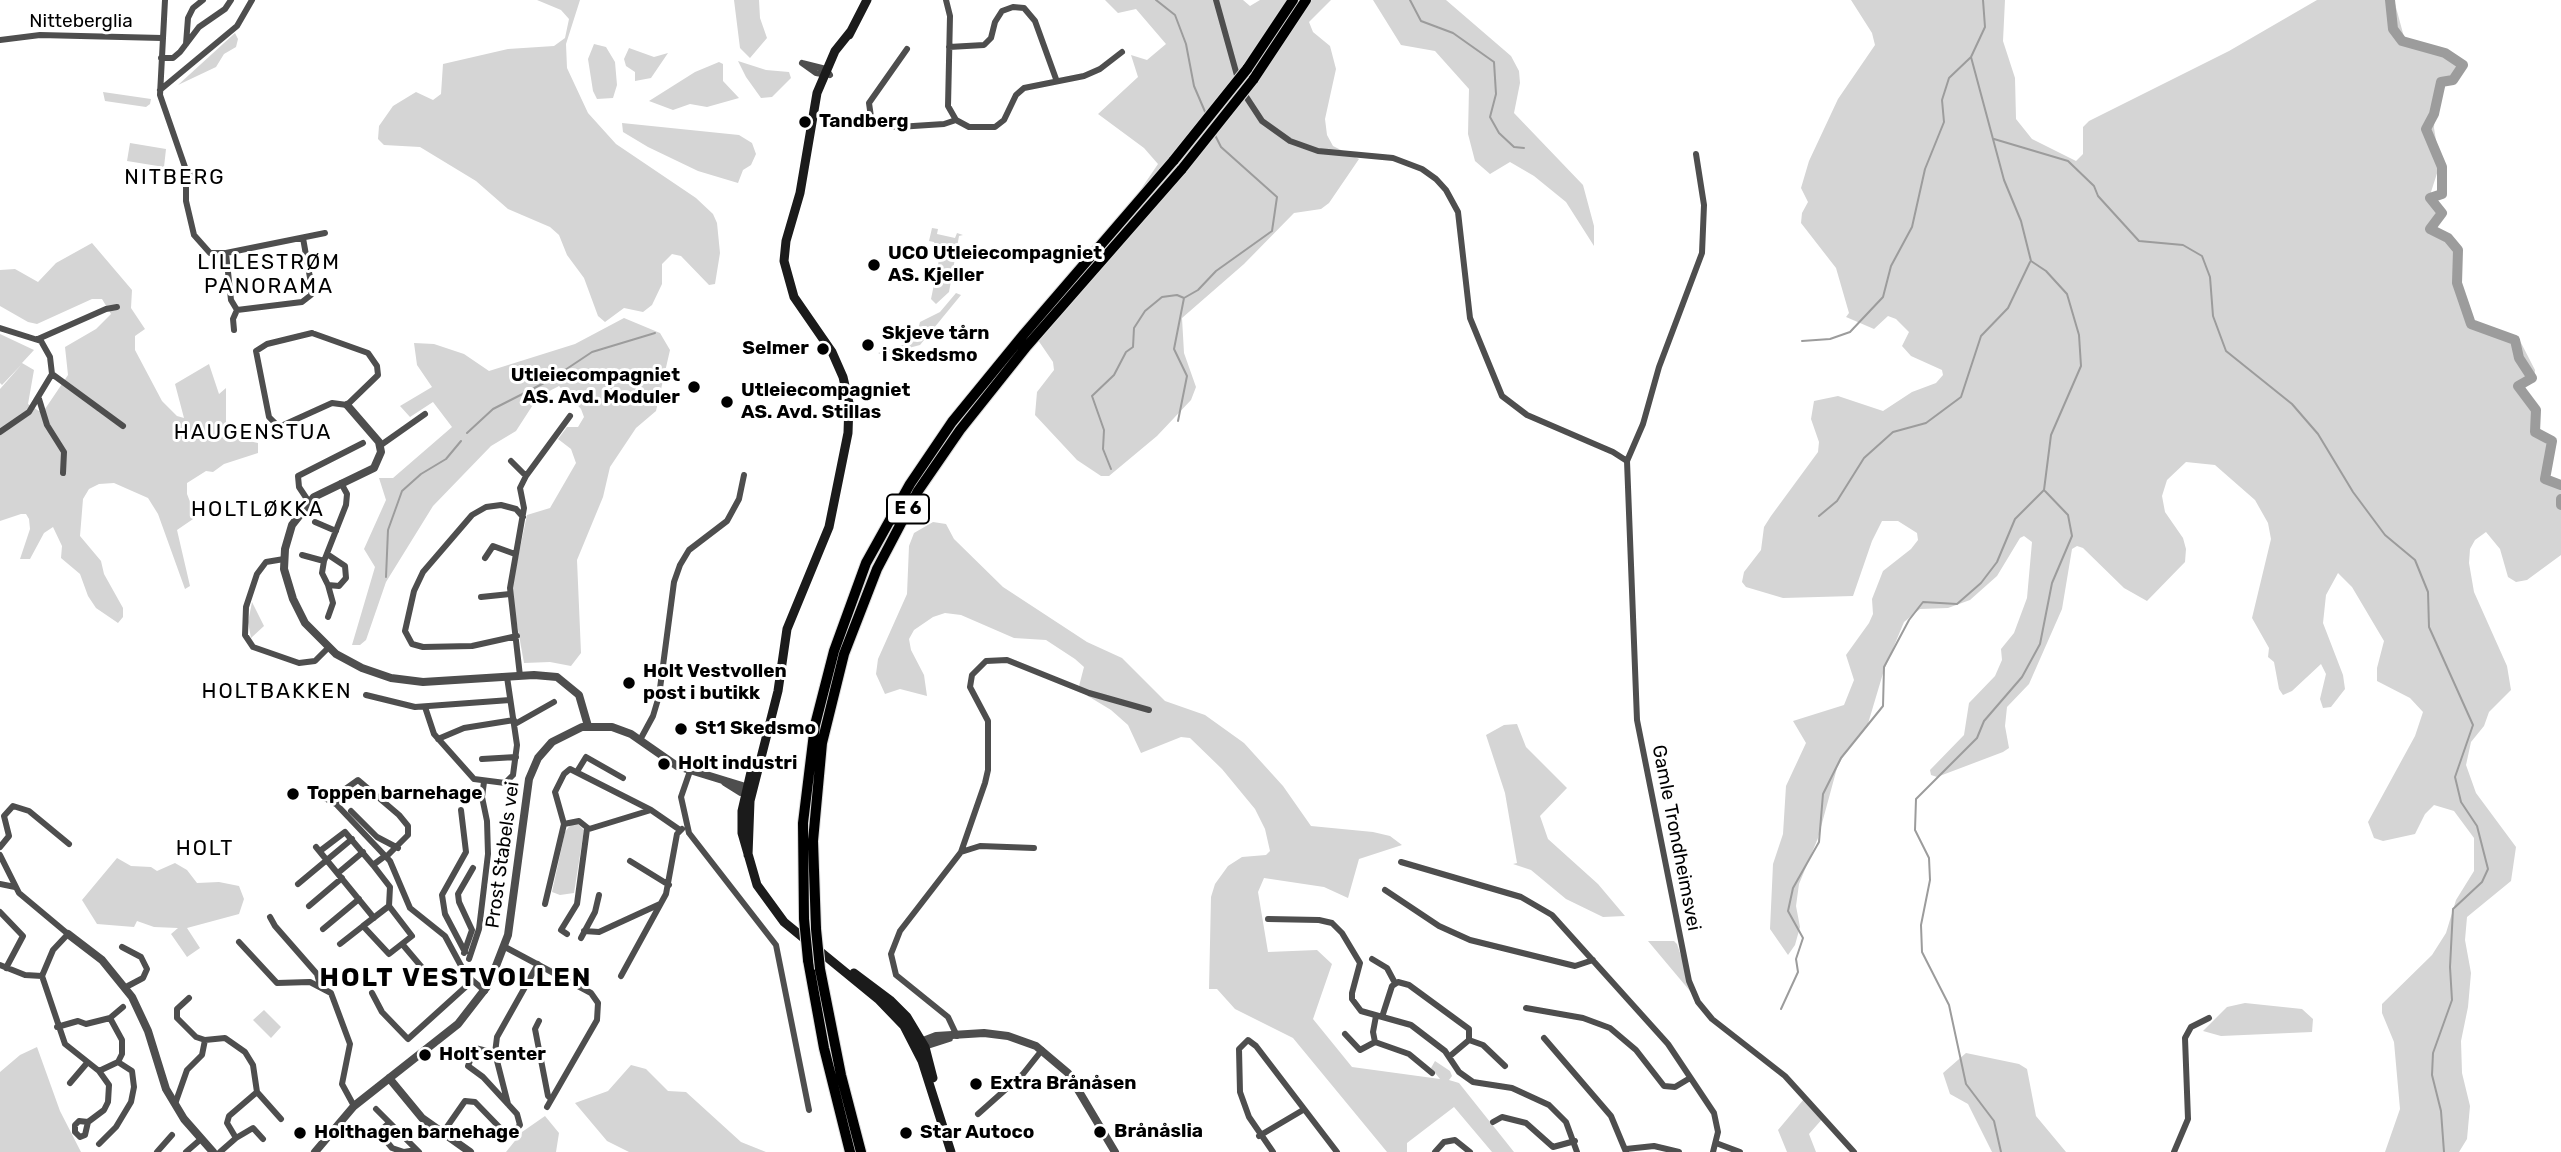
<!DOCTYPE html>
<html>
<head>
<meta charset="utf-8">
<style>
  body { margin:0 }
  canvas { display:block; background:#fff }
</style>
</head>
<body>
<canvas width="2561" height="1152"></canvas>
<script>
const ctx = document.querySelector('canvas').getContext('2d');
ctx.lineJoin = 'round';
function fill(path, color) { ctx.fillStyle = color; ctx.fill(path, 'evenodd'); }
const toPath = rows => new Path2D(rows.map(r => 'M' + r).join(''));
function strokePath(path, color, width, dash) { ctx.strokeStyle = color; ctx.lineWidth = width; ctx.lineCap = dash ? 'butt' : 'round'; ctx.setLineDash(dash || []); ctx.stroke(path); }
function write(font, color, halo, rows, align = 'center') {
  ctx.font = font + ' Rubik,sans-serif'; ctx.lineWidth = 6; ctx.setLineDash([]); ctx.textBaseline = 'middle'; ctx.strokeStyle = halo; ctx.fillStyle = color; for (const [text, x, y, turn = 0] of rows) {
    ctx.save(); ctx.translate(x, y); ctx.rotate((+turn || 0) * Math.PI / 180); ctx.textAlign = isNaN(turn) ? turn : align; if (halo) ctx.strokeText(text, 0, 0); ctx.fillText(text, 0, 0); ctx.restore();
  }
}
fill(toPath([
  [537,0,580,0,566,44,567,68,588,113,616,144,696,198,713,214,717,223,720,253,715,284,709,285,681,256,672,254,662,264,662,284,652,305,643,312,624,308,605,322,598,316,584,278,567,255,559,235,550,227,508,209,476,181,420,147,384,145,378,139,379,126,393,106,416,92,433,100,441,94,443,64,508,49,554,46,565,38,569,19,561,10],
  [734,0,759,0,760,18,767,38,750,58,740,48],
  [1105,0,1243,0,1250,6,1260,0,1331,0,1309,22,1313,32,1330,46,1336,69,1325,119,1327,135,1333,146,1359,159,1329,203,1321,209,1294,213,1244,264,1182,318,1184,353,1196,387,1191,400,1157,436,1109,476,1101,476,1077,460,1035,415,1037,392,1054,370,1053,362,1027,324,1137,195,1158,164,1144,148,1098,114,1138,77,1131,55,1147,60,1166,44,1136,9,1118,13],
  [1373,0,1446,0,1511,56,1519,71,1520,83,1514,113,1583,185,1594,226,1594,246,1566,202,1534,176,1510,162,1490,174,1475,161,1468,134,1469,89,1435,51,1401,45],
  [1851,0,2005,0,2003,41,2015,78,2016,119,2032,139,2076,161,2083,154,2083,127,2089,121,2229,51,2317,0,2394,0,2404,37,2409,41,2443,48,2464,61,2462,70,2443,83,2435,111,2434,128,2440,164,2431,192,2438,214,2435,230,2455,244,2461,271,2461,291,2472,321,2519,339,2535,370,2534,382,2520,380,2519,390,2536,412,2533,434,2551,447,2542,472,2546,478,2561,482,2561,555,2527,580,2516,582,2508,577,2500,549,2486,532,2475,540,2470,549,2469,563,2474,592,2507,666,2511,690,2489,712,2484,726,2471,742,2466,765,2476,793,2516,847,2511,881,2467,917,2465,940,2471,973,2468,1007,2461,1041,2462,1073,2470,1106,2467,1139,2459,1152,2385,1152,2400,1109,2394,1042,2382,1013,2382,1004,2432,955,2446,933,2456,900,2474,871,2474,838,2454,811,2434,805,2425,814,2415,834,2383,841,2374,838,2368,822,2415,736,2423,712,2410,698,2377,681,2377,668,2384,641,2352,587,2338,573,2326,595,2323,623,2343,675,2345,689,2331,707,2323,708,2320,699,2326,674,2321,664,2292,691,2283,695,2279,689,2274,662,2268,657,2269,648,2252,618,2271,539,2268,523,2255,500,2215,465,2186,462,2167,480,2162,496,2165,512,2183,538,2186,549,2185,562,2147,601,2124,588,2083,548,2077,546,2072,549,2062,609,2029,684,2007,707,2005,726,2009,748,2003,752,1937,777,1931,775,1930,770,1964,735,1969,703,1995,676,2002,660,2001,649,2014,633,2027,598,2032,542,2024,536,2020,538,1997,576,1970,600,1948,608,1920,609,1904,622,1884,670,1867,727,1847,749,1837,768,1818,838,1799,884,1796,906,1800,927,1795,945,1788,955,1770,929,1773,864,1783,834,1786,786,1806,743,1793,721,1844,705,1854,680,1846,655,1869,623,1873,614,1872,599,1883,571,1911,549,1918,540,1917,533,1898,521,1882,521,1872,541,1853,596,1783,598,1746,587,1742,582,1744,572,1761,550,1764,527,1771,516,1818,452,1819,442,1811,419,1814,401,1838,396,1883,411,1912,392,1936,383,1943,375,1942,370,1911,356,1902,346,1909,332,1896,319,1888,316,1874,329,1846,317,1849,313,1836,268,1801,223,1802,213,1808,202,1801,188,1809,161,1838,99,1875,45,1872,33],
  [235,33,238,39,236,47,224,54,216,67,178,85],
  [594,44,606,47,615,62,617,85,613,98,597,99,593,91,588,59],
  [629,48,654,57,668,53,651,78,635,81,635,72,626,66,624,59],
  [738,61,766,70,789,72,791,78,772,97,761,98,746,77],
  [719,62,723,64,723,81,739,98,707,107,690,104,673,110,649,101,695,72],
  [103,92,151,99,150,104,146,107,105,101],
  [622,123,739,135,752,143,756,154,751,165,743,170,738,183,698,171,648,147,623,132],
  [130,143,166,149,164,167,127,161],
  [932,228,938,229,937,234,955,238,957,233,963,235,959,236,949,292,936,304,931,299,940,255,934,242,929,241],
  [92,243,132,290,131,308,145,329,135,336,135,350,162,401,177,416,184,418,175,384,209,364,219,394,226,388,226,436,258,443,258,453,224,464,213,472,206,471,187,483,187,494,196,517,177,530,190,586,185,589,158,514,148,498,114,483,99,484,89,489,83,499,80,536,101,561,104,574,123,608,123,617,118,623,96,608,88,596,80,574,61,558,62,546,53,527,44,533,30,559,20,559,30,529,29,519,26,514,21,514,0,521,0,389,22,364,2,385,0,383,0,334,34,350,22,363,34,370,28,404,39,411,45,409,68,375,65,347,96,329,111,314,102,299,92,299,37,324,28,322,0,306,0,270,15,269,38,282,56,263],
  [956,293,961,295,920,345,882,355,878,353,915,341,920,322,940,312],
  [624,318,660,333,670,350,656,411,636,428,610,467,603,497,577,560,581,653,571,666,550,662,524,663,511,591,527,515,550,508,576,463,571,449,558,439,567,427,578,427,584,417,581,409,559,386,538,397,516,431,491,446,433,506,386,582,366,640,360,645,352,645,375,567,364,549,386,500,379,478,393,478,452,427,433,402,410,417,400,406,432,387,417,365,414,343,434,344,464,354,489,371,575,344],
  [933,522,946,524,954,539,1003,587,1087,642,1122,658,1165,701,1205,715,1244,743,1283,786,1311,826,1373,832,1390,836,1402,845,1359,859,1348,898,1324,887,1264,878,1258,892,1268,952,1317,950,1332,964,1313,1019,1352,1067,1440,1079,1431,1068,1435,1061,1450,1071,1452,1076,1449,1080,1459,1083,1514,1152,1492,1152,1454,1107,1407,1143,1407,1152,1387,1152,1293,1038,1235,1009,1217,989,1209,989,1211,897,1215,884,1228,866,1242,857,1266,855,1270,851,1265,829,1255,809,1222,769,1190,738,1181,737,1141,753,1128,725,1111,710,1078,690,1084,667,1075,659,1046,640,1014,638,961,615,945,613,933,617,914,630,909,639,911,650,924,675,927,696,900,689,885,694,876,674,878,659,907,594,909,546,914,533],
  [252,602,264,626,251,638,248,622],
  [1517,724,1526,747,1567,788,1540,816,1548,839,1598,884,1625,916,1603,917,1566,899,1531,870,1513,864,1517,863,1505,793,1486,735,1504,725],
  [577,823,584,830,574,893,560,895,552,892,565,832,571,824],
  [117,858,131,866,151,867,157,871,175,863,187,870,197,883,219,882,239,886,244,899,239,914,187,928,200,948,187,957,171,934,178,928,154,927,137,921,134,927,97,924,82,900],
  [1648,941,1674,941,1677,944,1695,997],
  [2245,1003,2302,1009,2313,1019,2312,1032,2221,1036,2203,1031,2227,1007],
  [264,1010,281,1027,271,1038,253,1020],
  [37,1047,60,1111,81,1152,0,1152,0,1072,20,1055],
  [1966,1053,2019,1064,2027,1069,2036,1116,2066,1152,1992,1152,1968,1104,1950,1094,1943,1073],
  [631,1065,646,1069,668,1091,686,1092,741,1142,766,1152,629,1152,607,1141,575,1103,608,1091],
  [1804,1099,1824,1117,1809,1134,1816,1152,1787,1152,1778,1130],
  [545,1116,559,1133,556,1152,506,1152,522,1132]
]), '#d5d5d5');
strokePath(toPath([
  [1156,0,1175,15,1186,44,1194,86,1206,114],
  [1410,0,1421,21,1453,33,1494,62,1496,94,1490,117,1499,133,1514,147,1524,148],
  [1994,139,2068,161,2094,186,2098,196,2139,241,2183,245,2202,256,2210,277,2213,316,2226,351,2292,404,2318,434,2353,492,2385,535,2415,560,2428,592,2429,627,2473,725,2455,777,2461,802,2477,826,2488,869,2482,882,2453,909,2450,967,2452,1000,2433,1053,2432,1075,2441,1111,2444,1152],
  [1802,341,1830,339,1850,332,1883,297,1891,266,1912,227,1925,169,1944,122,1942,100,1949,78,1971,57],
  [1178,421,1187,376,1174,349,1184,298],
  [467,433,493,409,550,380,592,352,655,333],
  [1111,469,1103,449,1104,430,1092,396,1114,375,1126,352,1133,347,1134,328,1145,311,1162,297,1177,295,1184,298,1198,290,1216,271,1272,231,1277,197,1221,147,1215,135],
  [1819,516,1837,501,1864,458,1893,432,1926,423,1961,397,1981,336,2008,308,2030,262],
  [386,577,388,530,402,491,421,474,446,459,461,441],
  [1781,1009,1798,972,1796,959,1803,938,1788,911,1793,888,1819,842,1823,794,1841,758,1883,706,1884,667,1909,620,1923,602,1957,604,1981,583,1997,562,2015,519,2044,490,2051,435,2081,366,2079,335,2067,294,2046,271,2031,261,2021,221,2004,180,1971,57,1985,27,1983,0],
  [2001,1152,1994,1121,1966,1084,1949,1005,1922,952,1921,925,1930,880,1929,858,1915,830,1916,799,1977,738,1984,721,2022,677,2040,644,2052,583,2072,536,2068,515,2045,491]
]), '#9c9c9c', 2);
strokePath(toPath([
  [2390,0,2393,29,2402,41,2445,53,2463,65,2453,80,2441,82,2434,114,2426,129,2442,167,2442,194,2430,198,2442,213,2430,229,2448,238,2458,250,2457,283,2471,324,2515,340,2519,358,2532,378,2518,386,2536,410,2535,432,2552,441,2545,479,2561,485],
  [2561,499,2561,505]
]), '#9c9c9c', 10);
const motorway = toPath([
  [1247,69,1293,0],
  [1253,80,1306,0],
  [804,919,803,823,815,725,834,651,866,563,910,484,952,422,1024,334,1174,160],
  [816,929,813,841,822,743,844,654,877,569,918,491,960,430,1027,346,1182,169],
  [808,960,824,1048,850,1152],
  [820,969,841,1075,861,1152]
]);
strokePath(motorway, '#dbdbdb', 12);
strokePath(toPath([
  [165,0,160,95,186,170,196,179],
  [946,0,950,16,948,106,956,120,969,127,995,127,1004,120,1016,95,1024,88,1084,76,1100,69,1122,52],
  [1216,0,1238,79],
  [0,40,40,35,162,38],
  [186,44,188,18,193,8,203,0],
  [949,47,984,45,991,38,995,22,1002,11,1013,7,1024,8,1035,21,1056,79],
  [907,49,869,103,871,117,879,124,898,127,944,124,956,120],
  [161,58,173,58,180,52,199,27,225,9,231,0],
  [802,63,826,69,830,75],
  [802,63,816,73,827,75],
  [160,90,237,26,252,0],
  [1243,92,1262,121,1290,141,1318,151,1393,158,1422,169,1436,179,1446,190,1458,212,1470,318,1502,396,1527,415,1613,452,1627,461],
  [186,170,186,201,194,235,210,253,226,253,325,233],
  [226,253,231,300,237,310,302,302,311,295,312,289,303,238],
  [0,328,41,341,50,357,52,374,29,412,0,432],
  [234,330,233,319,237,310],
  [312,333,368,353,377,366,378,375,347,405,332,403,279,427,269,417,256,351,267,344,312,333],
  [38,339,106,309,117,307],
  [52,374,123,426],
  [39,399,47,425,64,452,63,473],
  [381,445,425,414],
  [511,461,526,476],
  [1627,461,1637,720,1689,981,1698,1002,1712,1019,1785,1076,1854,1152],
  [1627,461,1643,424,1659,367,1702,253,1704,205,1696,154],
  [309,502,299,487,298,476,363,443],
  [315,522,336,531],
  [327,554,345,566,346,578,339,586,328,585,322,573,324,561,346,505,347,494,341,483],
  [302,555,324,561],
  [485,558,493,546,515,554],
  [284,559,266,562,257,574,246,607,245,635,253,647,299,663,315,661,328,648],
  [481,597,510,594],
  [328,617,333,603,328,585],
  [517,636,472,646,423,647,412,644,405,631,414,591,423,572,472,515,486,507,501,505,516,509,523,517],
  [520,676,510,588,524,508,520,488,526,476,570,416],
  [366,695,415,707,510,700],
  [425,707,434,734,474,779,505,783,513,775,517,745,507,677],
  [515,724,554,702],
  [438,739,464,728,514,720],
  [640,740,653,716,659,696,674,582,680,565,689,550,727,521,739,499,744,475],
  [482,759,516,757],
  [578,770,586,757,623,778],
  [690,771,681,797,689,833,776,945,809,1110],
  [323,797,336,804,390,861,410,908,445,936,466,975,485,991],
  [336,804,344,790,358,780,399,815,408,826,408,835,386,857],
  [461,810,466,852,442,895,445,914,465,952],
  [351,811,377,837,398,848],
  [564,824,555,792,564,774,570,769,651,810],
  [0,847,9,836,4,816,13,806,29,811,69,844],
  [316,847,374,918],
  [320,851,345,832,373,865],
  [961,852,980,846,1034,848],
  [0,855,19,893,68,934,53,950,42,976],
  [385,856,373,865,390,887,389,906,412,936,389,954,363,926,389,906],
  [630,861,669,885],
  [1401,862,1521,897,1552,915,1668,1044,1714,1113,1718,1132,1713,1152],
  [338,873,363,852],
  [0,884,15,887],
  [298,884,352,839],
  [1385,890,1439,926,1470,940,1575,966,1593,960],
  [545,904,564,824,579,821,589,829,651,810,680,830],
  [309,906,342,878],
  [0,912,23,936,6,968],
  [270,917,275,926,317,974,320,985],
  [1268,919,1319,920,1332,923,1342,933,1360,963,1352,993,1352,999,1361,1011,1411,1025,1445,1051,1459,1072,1473,1082,1512,1088,1549,1105,1566,1122,1577,1152],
  [323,929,359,899],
  [584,931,599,932,660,904],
  [567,934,561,930,577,904,587,829],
  [581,938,595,912,599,895],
  [239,942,277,983,310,982,331,993,350,1044,342,1084,354,1106],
  [340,944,363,926],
  [403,945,436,984],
  [122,947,141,957,147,969,143,978,126,987],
  [505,947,591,993,598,1003,597,1020,547,1107],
  [464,953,472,930,459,902,458,894,473,868],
  [469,959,479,929,488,854,487,821,482,797,484,782],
  [1372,959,1387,968,1395,983],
  [0,965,25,975,42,976],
  [42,976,65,1044,99,1071,109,1085,108,1102,104,1110,88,1122,79,1121,75,1125,75,1132,80,1137,85,1135,88,1122],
  [621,976,666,894,677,834,682,829],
  [372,993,382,1012,408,1039,471,982],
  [189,998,177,1009,177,1018,196,1037,205,1040],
  [1526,1008,1583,1018,1610,1028,1636,1050,1664,1086,1675,1087,1690,1078],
  [1376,1016,1373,1032,1375,1042,1409,1054,1432,1073],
  [1382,1017,1392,986,1398,982,1409,985,1469,1029,1469,1040,1450,1056],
  [110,1018,123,1007],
  [539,1021,535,1029,548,1096,551,1099],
  [57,1027,78,1021,86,1024,110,1018,122,1040,122,1054,118,1062,99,1071],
  [1345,1034,1360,1050,1375,1042],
  [957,1036,948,1017,896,975,891,954,900,931,961,852,985,783,988,770,988,721,970,687,972,675,986,661,1007,660,1089,693,1149,710],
  [1544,1038,1611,1116,1626,1152],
  [1469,1040,1483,1045,1505,1066],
  [495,1053,497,1037,538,964],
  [70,1083,87,1063],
  [257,1092,281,1119],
  [175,1104,187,1070,202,1055,205,1040,225,1038,245,1052,253,1065,257,1092,229,1116,227,1123,236,1138,220,1152],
  [376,1109,419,1152],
  [978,1114,1023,1074,1042,1050],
  [1493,1122,1502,1117,1526,1123,1553,1147,1575,1141],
  [389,1123,379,1132,392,1148,404,1152,416,1150],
  [442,1134,465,1101,475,1102,506,1134,513,1133,520,1125,517,1114,483,1077,468,1066,475,1048,495,1053,508,1104],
  [1259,1136,1303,1110],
  [236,1138,253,1128,263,1139],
  [1716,1143,1740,1152],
  [99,1144,116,1127,131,1102,134,1087,132,1071,118,1062],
  [1626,1149,1654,1146,1679,1152],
  [157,1152,172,1135],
  [186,1152,201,1139],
  [1273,1152,1249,1117,1240,1092,1239,1049,1248,1040,1256,1046,1337,1152],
  [1435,1152,1444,1142,1455,1140,1470,1152],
  [2174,1152,2188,1119,2185,1038,2191,1027,2209,1018]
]), '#4e4e4e', 6);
strokePath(toPath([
  [347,405,379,442,381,452,374,468,314,497,292,525,285,549,284,569,293,599,305,623,336,654,362,668,391,678,423,682,534,675,557,677,579,695,588,726],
  [725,782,741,792,750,792],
  [68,934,102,960,132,997,148,1031,166,1089,184,1119,213,1152],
  [918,1043,936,1036,984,1033,1008,1036,1036,1046,1068,1073,1115,1152],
  [921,1047,949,1038],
  [389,1078,422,1118,470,1152],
  [315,1152,354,1106,458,1024,489,984,508,935,529,779,538,758,552,742,582,727,612,727,631,734,677,766,752,789]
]), '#4e4e4e', 8);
strokePath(toPath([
  [849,35,867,0],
  [751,772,742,811,742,833,757,885,784,922,878,999,904,1026,922,1061,951,1152],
  [748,855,750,801,778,691,787,629,829,527,848,433,849,403,843,377,832,352,794,297,784,261,786,241,800,193,817,93,835,51,851,31],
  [854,973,890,1000,907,1017,925,1047,933,1078]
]), '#1b1b1b', 9);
strokePath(motorway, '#000', 10);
const motorwayBridge = toPath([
  [1174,160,1247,69],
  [1182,169,1253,80],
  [804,919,808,960],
  [816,929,820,969]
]);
strokePath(motorwayBridge, '#dbdbdb', 12, []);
strokePath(motorwayBridge, '#000', 10);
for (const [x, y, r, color] of [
  [805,122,7,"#000"],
  [874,265,7,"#000"],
  [868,345,7,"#000"],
  [823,349,7,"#000"],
  [694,387,7,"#000"],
  [727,402,7,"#000"],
  [629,683,7,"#000"],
  [681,729,7,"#000"],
  [664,764,7,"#000"],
  [293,794,7,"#000"],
  [425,1055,7,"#000"],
  [976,1084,7,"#000"],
  [1100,1132,7,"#000"],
  [300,1133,7,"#000"],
  [906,1133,7,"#000"]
]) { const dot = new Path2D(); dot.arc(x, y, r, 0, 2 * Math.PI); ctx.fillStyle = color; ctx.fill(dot); strokePath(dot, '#fff', 2.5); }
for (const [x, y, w] of [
  [908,509,42]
]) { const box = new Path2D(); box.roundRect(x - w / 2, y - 14.5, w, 29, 5); ctx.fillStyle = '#fff'; ctx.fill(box); strokePath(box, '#000', 2); }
write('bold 18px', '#000', null, [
  ["E 6",908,509]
]);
write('19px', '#000', '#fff', [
  ["Nitteberglia",81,22],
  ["Gamle Trondheimsvei",1676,838,79],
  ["Prost Stabels vei",503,855,-82]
]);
write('bold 19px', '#000', '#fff', [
  ["Tandberg",819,122],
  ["UCO Utleiecompagniet",888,254],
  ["AS. Kjeller",888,276],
  ["Skjeve tårn",882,334],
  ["i Skedsmo",882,356],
  ["Selmer",809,349,"right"],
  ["Utleiecompagniet",680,376,"right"],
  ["AS. Avd. Moduler",680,398,"right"],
  ["Utleiecompagniet",741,391],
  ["AS. Avd. Stillas",741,413],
  ["Holt Vestvollen",643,672],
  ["post i butikk",643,694],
  ["St1 Skedsmo",695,729],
  ["Holt industri",678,764],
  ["Toppen barnehage",307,794],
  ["Holt senter",439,1055],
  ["Extra Brånåsen",990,1084],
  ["Brånåslia",1114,1132],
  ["Holthagen barnehage",314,1133],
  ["Star Autoco",920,1133]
], 'left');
ctx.letterSpacing = '2px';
write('21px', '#000', '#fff', [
  ["NITBERG",175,178],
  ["LILLESTRØM",269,263],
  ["PANORAMA",269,287],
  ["HAUGENSTUA",253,433],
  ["HOLTLØKKA",258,510],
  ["HOLTBAKKEN",277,692],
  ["HOLT",205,849]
]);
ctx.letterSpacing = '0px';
ctx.letterSpacing = '2px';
write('bold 26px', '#000', '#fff', [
  ["HOLT VESTVOLLEN",456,978]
]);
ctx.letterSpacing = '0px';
</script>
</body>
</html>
